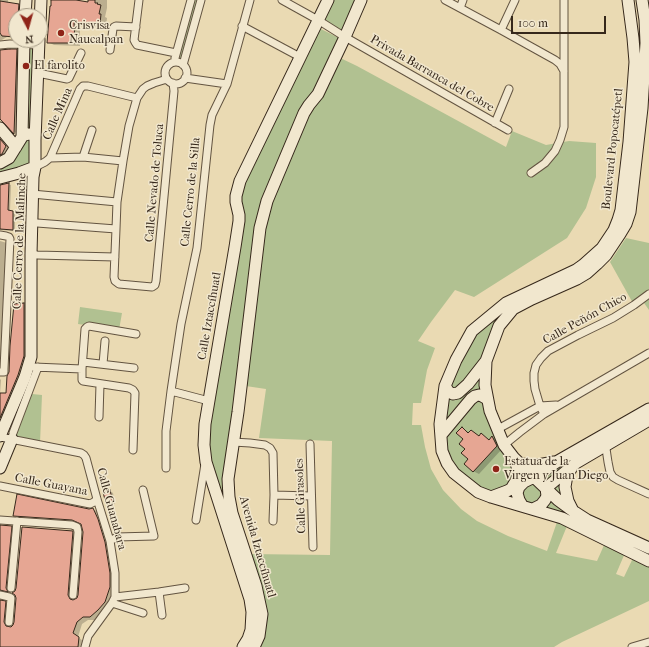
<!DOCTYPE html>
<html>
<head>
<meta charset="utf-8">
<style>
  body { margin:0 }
  #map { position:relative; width:649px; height:647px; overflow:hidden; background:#eadab3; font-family:"IM FELL French Canon",serif }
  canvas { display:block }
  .north { position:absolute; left:8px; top:8px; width:40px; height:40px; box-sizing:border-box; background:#f1e7ce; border:1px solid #a69b86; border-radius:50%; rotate:174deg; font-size:11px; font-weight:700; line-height:16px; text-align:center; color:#36281b }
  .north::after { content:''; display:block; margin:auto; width:14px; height:18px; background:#8f2418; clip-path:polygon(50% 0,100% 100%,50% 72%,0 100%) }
  .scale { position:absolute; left:511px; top:16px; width:95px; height:18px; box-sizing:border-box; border:2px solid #36281b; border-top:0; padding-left:5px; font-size:12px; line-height:14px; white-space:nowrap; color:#36281b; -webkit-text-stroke:3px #f1e7ce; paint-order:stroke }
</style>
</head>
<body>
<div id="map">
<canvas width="649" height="647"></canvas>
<div class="north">N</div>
<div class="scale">100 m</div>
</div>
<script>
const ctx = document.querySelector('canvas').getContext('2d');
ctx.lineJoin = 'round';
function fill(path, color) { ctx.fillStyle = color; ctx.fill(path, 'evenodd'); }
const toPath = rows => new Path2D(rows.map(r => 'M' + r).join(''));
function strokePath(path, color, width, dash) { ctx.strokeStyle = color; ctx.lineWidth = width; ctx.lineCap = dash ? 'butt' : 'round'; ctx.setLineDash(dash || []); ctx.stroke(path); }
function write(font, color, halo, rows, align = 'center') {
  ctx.font = font + ' "IM FELL French Canon",serif'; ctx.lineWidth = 3; ctx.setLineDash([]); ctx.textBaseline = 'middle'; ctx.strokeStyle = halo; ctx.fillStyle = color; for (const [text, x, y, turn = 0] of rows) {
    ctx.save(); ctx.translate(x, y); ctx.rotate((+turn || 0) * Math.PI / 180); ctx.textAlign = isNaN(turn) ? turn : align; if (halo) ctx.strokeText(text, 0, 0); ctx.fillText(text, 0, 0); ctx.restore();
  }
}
fill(toPath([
  [193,0,200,0,181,61,178,60],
  [328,0,361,0,345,37,318,20],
  [319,28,341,39,334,55,357,66,506,147,512,131,546,145,569,141,596,143,596,177,586,208,567,238,474,297,455,290,431,322,418,341,435,348,427,370,421,403,413,403,412,425,421,425,425,447,431,469,443,490,461,509,477,521,508,536,547,551,557,522,567,526,556,553,597,561,605,543,625,553,616,574,624,577,633,558,649,565,649,601,562,642,554,647,257,647,248,554,330,555,332,441,259,438,266,389,239,385,225,508,210,461,209,436,241,189],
  [24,40,39,40,35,167,0,178,0,163,22,137],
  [626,238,649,243,649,310,644,303,634,305,610,262],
  [523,296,499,326,485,385,506,448,532,466,603,437,575,462,568,501,591,526,491,496,454,473,442,451,445,386,472,331],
  [80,307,122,313,119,330,78,324],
  [32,394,42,395,40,443,14,438]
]), '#b1c191');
fill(toPath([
  [0,0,8,0,8,3,18,5,22,7,21,16,16,16,16,38,7,37,0,41],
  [52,0,75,0,89,3,89,0,107,0,107,8,105,17,107,18,106,27,80,26,80,46,54,45,48,42],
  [17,50,19,52,17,134,0,118,0,51],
  [0,138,9,149,5,155,0,157],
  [8,184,11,185,10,211,15,214,15,231,0,230,0,186],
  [0,241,7,243,2,366,0,366],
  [24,304,26,306,26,358,21,376,4,416,0,416,0,379,1,380,0,394,7,394,10,372],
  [462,428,470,433,471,431,480,437,482,435,490,440,492,437,498,441,502,449,479,474,473,471,466,449],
  [110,491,113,493,115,504,109,505,107,504],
  [93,509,98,512,110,546,115,590,103,613,95,620,88,620,82,624,78,637,83,641,83,647,0,647,0,598,1,601,10,605,9,625,10,627,11,628,14,626,72,532,77,534,73,598,74,601,76,600,79,596,84,532,82,524,78,522,18,518,14,515],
  [0,524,1,526,11,527,16,530,10,591,12,594,4,592,1,595,0,597]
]), '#0003');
const building = toPath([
  [51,0,76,0,88,2,88,0,95,0,95,3,98,3,97,4,101,5,99,14,101,14,100,24,74,23,75,43,47,43,50,6,51,6,51,0],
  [0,1,19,4,18,16,16,16,16,37,2,36,0,33,0,1],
  [10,49,17,49,14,134,0,119,0,50,10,49],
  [0,139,6,146,2,154,0,155,0,139],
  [9,183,8,210,13,211,13,230,0,229,0,185,9,183],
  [24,303,24,356,18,375,0,418,0,393,6,393,7,376,9,372,10,346,14,304,24,303],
  [462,427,468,433,471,430,479,436,481,433,489,440,492,436,497,446,473,472,464,464,468,459,461,453,465,449,459,444,463,439,456,433,462,427],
  [110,490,113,503,106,504,103,492,110,490],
  [17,494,89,509,93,508,98,519,105,542,110,573,110,587,105,602,98,610,90,617,83,617,77,622,73,633,79,637,78,647,0,647,0,600,6,601,4,622,6,626,11,627,13,625,14,622,16,598,15,595,12,593,15,591,16,588,22,527,73,531,68,595,70,599,73,600,77,598,78,595,83,532,81,524,72,520,13,516,17,494],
  [0,525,12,526,6,588,8,592,0,590,0,525]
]);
fill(building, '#e6a693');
strokePath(building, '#36281b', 1);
const street = toPath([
  [139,0,134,40,135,42,137,45,176,53],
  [282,0,318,20,345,37,508,130],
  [445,0,501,30,555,60,560,64,564,71],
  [460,8,463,0],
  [242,26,300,57],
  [501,30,515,0],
  [0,45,10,44,39,45],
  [110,50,113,29,114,27,116,26,136,27],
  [175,58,191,0],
  '165 73a11 11 0 1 1 22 0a11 11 0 1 1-22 0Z',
  [183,65,201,0],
  [38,73,67,79,69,78,81,53],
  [185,78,227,84],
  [167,79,154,83,147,86,143,89,137,98,129,126,123,161,117,202,116,229,114,277,115,281,119,284,152,287,155,285,156,281,174,91,173,83],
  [495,123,509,89],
  [83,157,92,130],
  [50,158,80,89,83,86,88,86,137,98],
  [35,167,45,162,50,158,83,157,123,161],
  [531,173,545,163,555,151,560,140,564,127,564,0],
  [32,194,117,202],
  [37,223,116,229],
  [0,235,6,236,9,237,10,239,4,369,4,372,0,372],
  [31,254,37,255,115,257],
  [83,362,134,368],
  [103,364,105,341],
  [34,367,82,369],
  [171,391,209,401],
  [544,414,540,406,535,389,534,381,534,373,536,365,541,358,548,351,578,335,613,318,634,305,649,294],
  [99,417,100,384],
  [498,429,540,406,556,405],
  [13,433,38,367],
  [0,437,81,453,84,455,86,458,97,499,110,541,115,573,115,597,112,603,88,636,85,647],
  [233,442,250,443,265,445,270,448,273,453,274,495,273,521],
  [605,442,608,462,610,472,613,477,618,480,649,494],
  [310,444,313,547],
  [504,445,520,432,544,414,649,353],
  [133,450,135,393,133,390,129,388,83,381,82,380,82,369,85,329,87,327,89,326,136,334],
  [166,468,166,431,171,391,181,324,197,248,210,125,212,115,227,84,250,0],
  [0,486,90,504,94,502,97,499],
  [274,495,311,496],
  [0,520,72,525,77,527,78,532,73,595],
  [196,520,205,464],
  [110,541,117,537,154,536,143,490],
  [11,588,17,521],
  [159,592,162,615],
  [0,595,9,597,11,598,9,622],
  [115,597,159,592,185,588],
  [112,603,143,613],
  [632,647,649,642]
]);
const secondary = toPath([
  [628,0,633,38,635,62,629,142,621,210,618,220,614,230,602,248,583,265,576,270,506,303,472,331,456,360,445,386,440,424,442,451,447,463,454,473,478,492,491,497,562,518,649,561],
  [642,0,645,20,646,43,642,108,630,212,626,224,620,234,606,255,597,264,587,273,577,279,532,299,513,309,499,326,486,361,485,385,490,411,504,445,514,458,558,500,573,511,587,520,649,548],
  [25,16,26,0],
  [40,25,41,0],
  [0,128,16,147],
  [22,137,24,40],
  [0,163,9,158,22,137,24,135,29,134],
  [0,178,19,173,35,167],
  [445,386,449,392,453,394,458,393,468,384,486,361],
  [441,435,471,399,475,396,479,395,482,396,487,399],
  [0,436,25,377,31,357,31,254,33,177,35,167,35,140,39,40],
  [521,464,538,465,554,462],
  [0,468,12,439],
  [571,469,567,475,565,487,568,501,573,511],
  [491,497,507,491,511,489,514,484,517,480,518,469,514,458],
  [522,505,519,500,517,493,519,487,524,482,530,479,534,478,558,461,649,409],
  [533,509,541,505,545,500,547,496,546,488,576,463,649,420],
  [243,647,248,639,251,630,252,612,250,599,206,462,204,445,205,424,235,247,239,221,239,215,236,202,236,196,240,181,328,0],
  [254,647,259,636,262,614,256,586,232,513,229,497,228,479,238,412,260,228,267,201,304,113,309,105,318,94,345,37,361,0]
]);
strokePath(street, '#635441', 9);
strokePath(secondary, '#36281b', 13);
strokePath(street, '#f1e7ce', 7);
strokePath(secondary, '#f1e7ce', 11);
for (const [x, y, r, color] of [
  [61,33,4,"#8f2418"],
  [26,66,4,"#8f2418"],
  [496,469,4,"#8f2418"]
]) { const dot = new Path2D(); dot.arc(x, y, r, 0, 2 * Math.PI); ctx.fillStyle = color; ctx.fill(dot); strokePath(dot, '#f1e7ce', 1.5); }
write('12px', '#36281b', '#f1e7ce', [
  ["Crisvisa",69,26],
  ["Naucalpan",69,40],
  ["El farolito",34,66],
  ["Estatua de la",504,462],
  ["Virgen y Juan Diego",504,476]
], 'left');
write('12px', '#36281b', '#f1e7ce', [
  ["Privada Barranca del Cobre",432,74,30],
  ["Calle Mina",58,114,-66],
  ["Boulevard Popocatépetl",613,149,-84],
  ["Calle Nevado de Toluca",155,183,-85],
  ["Calle Cerro de la Silla",191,192,-84],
  ["Calle Cerro de la Malinche",20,241,-88],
  ["Calle Iztaccíhuatl",210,316,-80],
  ["Calle Peñón Chico",585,319,-29],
  ["Calle Guayana",51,485,11],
  ["Calle Girasoles",301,496,-92],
  ["Calle Guanabara",111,509,75],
  ["Avenida Iztaccíhuatl",257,547,74]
]);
</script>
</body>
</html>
